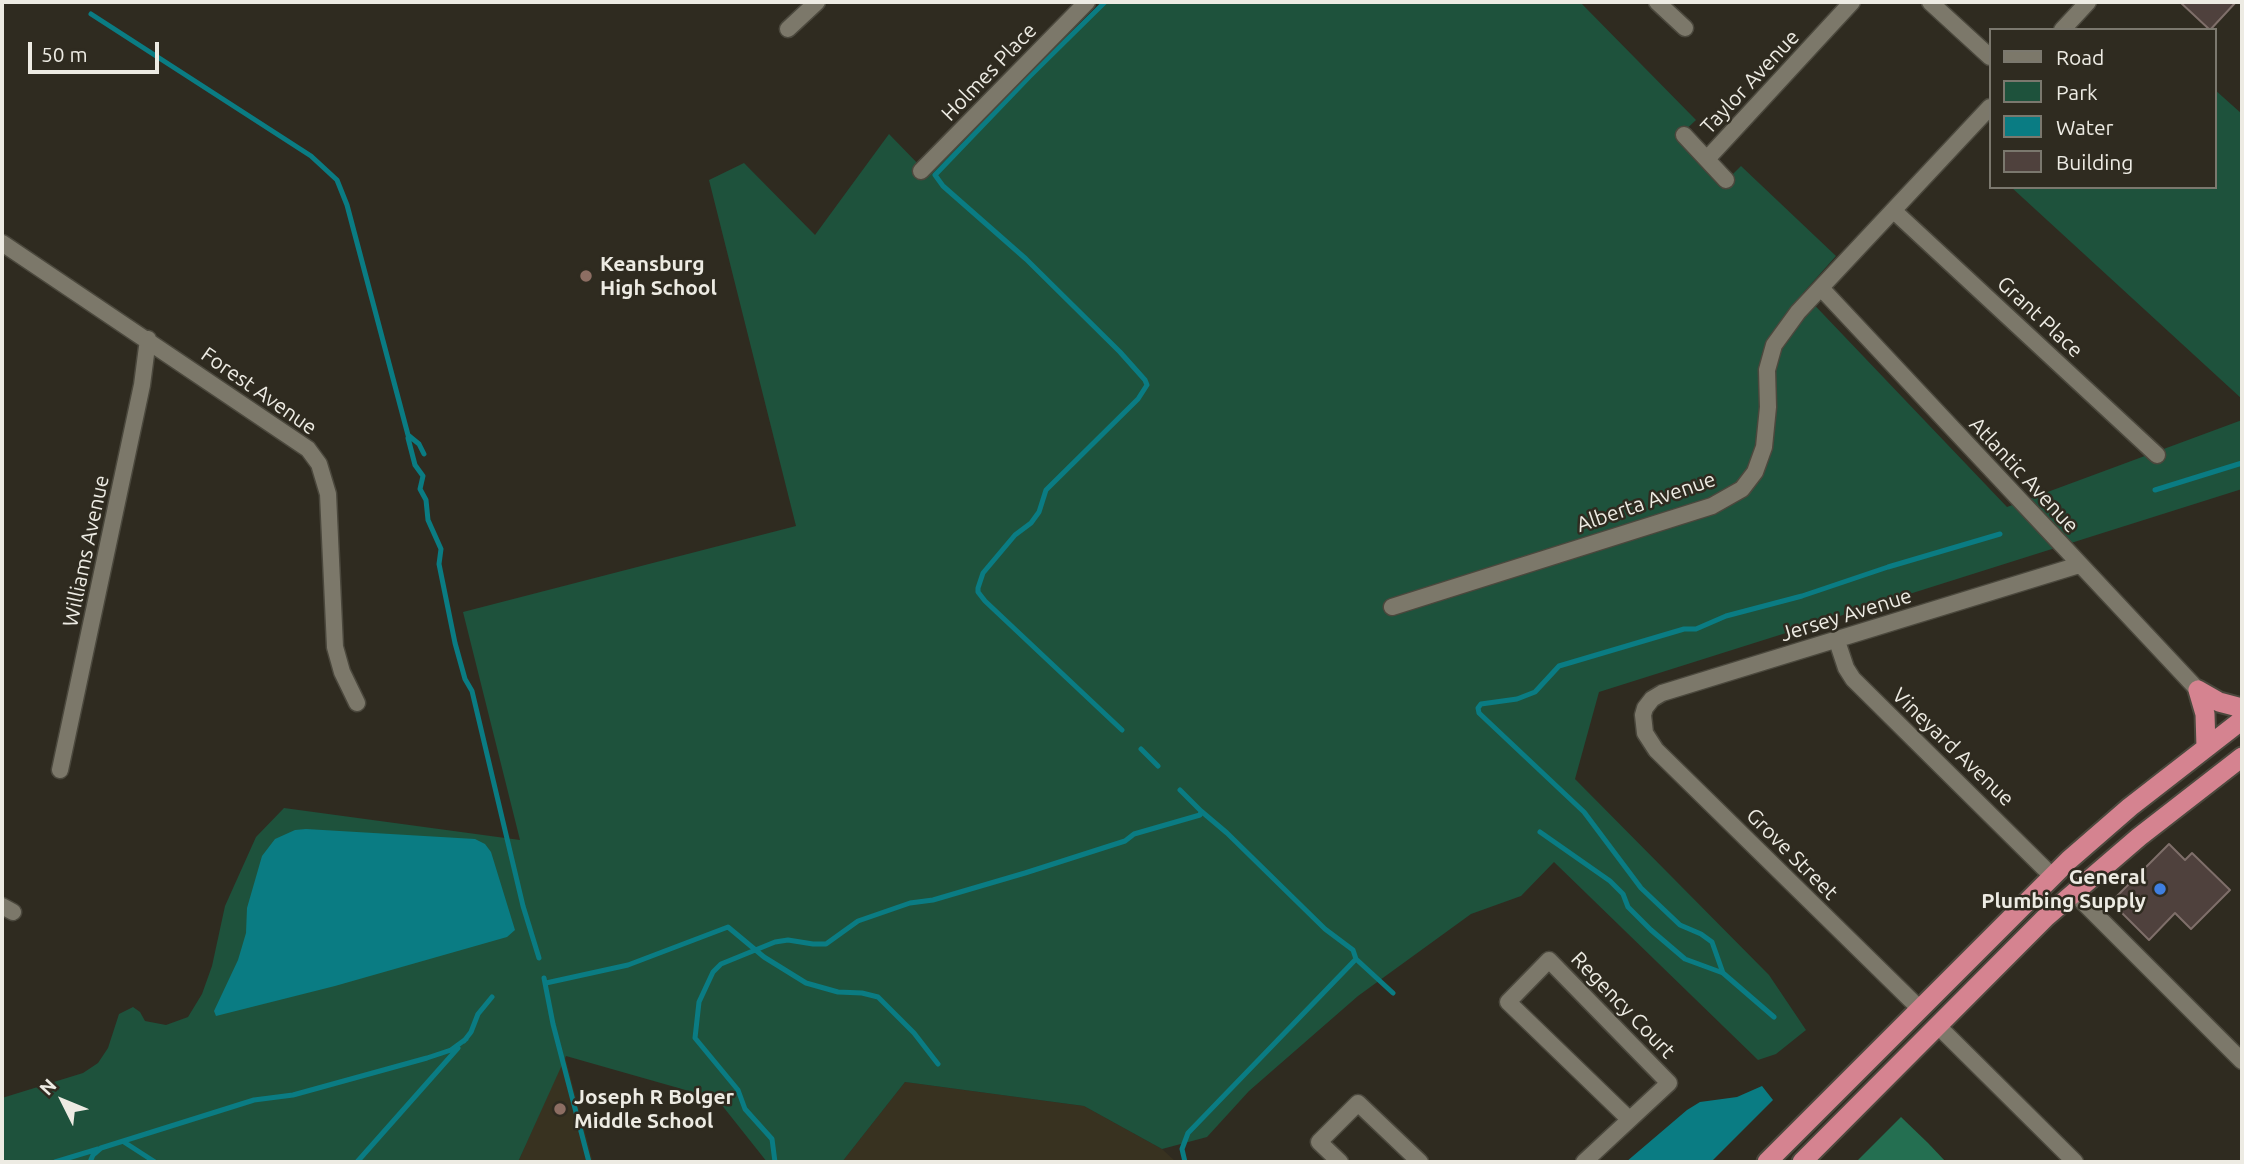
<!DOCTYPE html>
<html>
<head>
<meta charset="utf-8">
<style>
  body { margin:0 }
  #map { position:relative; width:2244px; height:1164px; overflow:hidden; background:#2f2b20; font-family:Ubuntu,sans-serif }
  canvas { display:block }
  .frame { position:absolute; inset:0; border:4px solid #edebe3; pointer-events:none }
  .legend { position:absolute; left:1989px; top:28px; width:228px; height:161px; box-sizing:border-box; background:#2f2b20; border:2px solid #7b786e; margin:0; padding:9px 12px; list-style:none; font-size:21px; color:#edebe3 }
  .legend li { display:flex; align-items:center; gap:14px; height:35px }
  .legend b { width:35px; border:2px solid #7b786e }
  .north { position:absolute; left:28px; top:1066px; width:70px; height:70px; -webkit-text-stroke:5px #2f2b20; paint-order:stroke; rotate:313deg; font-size:19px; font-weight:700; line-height:28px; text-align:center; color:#edebe3 }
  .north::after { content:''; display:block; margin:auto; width:24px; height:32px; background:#edebe3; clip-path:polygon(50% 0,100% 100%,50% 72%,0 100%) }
  .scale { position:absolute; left:28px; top:42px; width:131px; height:32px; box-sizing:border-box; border:4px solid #edebe3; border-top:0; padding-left:9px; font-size:21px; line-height:24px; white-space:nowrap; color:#edebe3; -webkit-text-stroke:5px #2f2b20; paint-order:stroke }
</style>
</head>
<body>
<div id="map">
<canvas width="2244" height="1164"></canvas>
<div class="frame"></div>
<ul class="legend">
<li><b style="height:9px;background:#7c786a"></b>Road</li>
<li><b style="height:19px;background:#1e523c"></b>Park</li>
<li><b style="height:19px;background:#0a7c83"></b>Water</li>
<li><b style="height:19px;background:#4f413d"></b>Building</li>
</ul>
<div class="north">N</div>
<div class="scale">50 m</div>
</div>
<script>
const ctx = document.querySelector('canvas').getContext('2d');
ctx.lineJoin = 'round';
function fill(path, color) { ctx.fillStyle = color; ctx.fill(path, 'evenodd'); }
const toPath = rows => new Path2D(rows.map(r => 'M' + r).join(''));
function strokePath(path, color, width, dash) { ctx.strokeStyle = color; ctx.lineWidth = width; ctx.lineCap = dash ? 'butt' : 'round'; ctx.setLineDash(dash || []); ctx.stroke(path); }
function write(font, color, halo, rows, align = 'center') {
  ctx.font = font + ' Ubuntu,sans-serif'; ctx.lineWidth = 5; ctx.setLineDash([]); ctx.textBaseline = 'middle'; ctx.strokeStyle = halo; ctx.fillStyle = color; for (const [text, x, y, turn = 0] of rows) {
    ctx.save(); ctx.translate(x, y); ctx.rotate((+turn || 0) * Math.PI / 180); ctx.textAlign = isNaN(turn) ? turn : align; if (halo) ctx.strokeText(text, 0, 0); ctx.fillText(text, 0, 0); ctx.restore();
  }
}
fill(toPath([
  [565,1056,593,1162,518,1162],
  [905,1082,1084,1106,1162,1149,1176,1162,842,1162]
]), '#383220');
fill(toPath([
  [1103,2,1580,2,1696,120,1676,139,1720,187,1741,166,1836,256,1803,293,2007,507,2242,420,2242,489,1599,692,1575,779,1769,975,1806,1030,1776,1054,1758,1060,1554,862,1521,896,1471,914,1358,996,1249,1091,1207,1137,1162,1149,1084,1106,905,1082,842,1162,767,1162,717,1099,566,1056,518,1162,2,1162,2,1098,83,1073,98,1063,108,1048,119,1014,133,1007,140,1012,145,1021,166,1025,188,1017,202,994,212,966,225,906,256,837,284,808,520,840,463,612,796,526,709,180,744,163,815,235,889,134,924,170],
  [2214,89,2242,114,2242,399,2011,187,2214,187]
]), '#1e523c');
fill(toPath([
  [1901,1117,1928,1143,1946,1162,1856,1162]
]), '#246f51');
fill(toPath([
  [306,829,475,839,485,844,491,852,515,930,507,937,335,986,216,1016,214,1011,238,960,246,933,247,908,262,856,275,839,295,830],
  [1762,1086,1773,1100,1711,1162,1626,1162,1687,1110,1700,1102,1737,1097]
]), '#0a7c83');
strokePath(toPath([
  [1105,2,1029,77,935,175,943,186,1026,259,1120,352,1145,380,1147,385,1138,399,1046,490,1039,512,1031,523,1015,535,983,573,978,588,978,592,985,601,1122,730],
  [91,14,311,156,337,180,347,205,408,435,419,444,424,454],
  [408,438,415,465,423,476,420,489,426,500,428,520,441,549,439,564,455,643,465,679,472,691,523,906,539,958],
  [2155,490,2242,463],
  [1141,749,1158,766],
  [1540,832,1610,881,1623,894,1628,907,1651,930,1685,959,1723,973],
  [1356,959,1393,993],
  [544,978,553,1024,589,1162],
  [546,983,628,965,728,927,764,957,806,983,838,992,862,993,878,997,914,1033,938,1064],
  [1774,1017,1723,973,1712,942,1701,934,1680,925,1641,888,1584,812,1479,713,1478,708,1481,704,1517,699,1535,692,1559,666,1684,629,1696,629,1726,616,1802,596,1888,567,2000,534],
  [464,1041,471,1032,478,1014,492,997],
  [124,1142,155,1162],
  [55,1162,98,1149],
  [90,1162,93,1155,101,1148,254,1100,293,1095,427,1058,451,1050,466,1039],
  [357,1162,458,1048],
  [775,1162,772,1139,745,1109,738,1090,695,1038,699,1002,713,972,721,964,775,942,788,940,813,944,826,944,858,921,910,903,933,900,1025,873,1125,841,1134,834,1200,815,1201,811,1180,790],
  [1185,1162,1182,1149,1188,1133,1356,959,1353,950,1325,929,1227,833,1201,811]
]), '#0a7c83', 5);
const building = toPath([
  [2180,2,2236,2,2210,30,2180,2],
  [2169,844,2185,860,2192,853,2230,890,2191,929,2175,913,2149,940,2111,902,2169,844]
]);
fill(building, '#4f413d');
strokePath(building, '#7f6f6a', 2);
const minor = toPath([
  [1657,2,1685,28],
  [1930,2,1990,57],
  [788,29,817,2],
  [2062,30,2088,2],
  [1684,135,1726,180],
  [1707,159,1852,2],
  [921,171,1087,2],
  [1894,211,2157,455],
  [2,243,308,449,319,464,328,494,335,647,342,672,357,703],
  [1821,288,2198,690],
  [1392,607,1712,506,1742,489,1755,472,1764,447,1768,407,1767,370,1774,345,1798,312,1990,107],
  [1837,641,1846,668,1853,679,2052,876],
  [60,770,142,385,148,339],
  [2074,893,2242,1061],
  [2,906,13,912],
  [1920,1009,1656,750,1645,733,1643,715,1645,708,1652,699,1662,693,2079,565],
  [1938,1026,2075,1162],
  [1340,1162,1319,1142,1358,1103,1420,1162],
  [1584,1162,1669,1083,1549,960,1508,1002,1629,1119]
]);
const trunk = toPath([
  [2198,690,2205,714,2206,747],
  [2198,690,2219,702,2242,708],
  [1767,1162,2069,860,2130,807,2242,720],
  [1802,1162,2046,917,2139,837,2242,757]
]);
strokePath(minor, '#4b483d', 19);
strokePath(trunk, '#4b483d', 23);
strokePath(minor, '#7c786a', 16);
strokePath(trunk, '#d58390', 19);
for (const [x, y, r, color] of [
  [586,276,7,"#8d6e63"],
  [2160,889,7,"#3f7fe0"],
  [560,1109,7,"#8d6e63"]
]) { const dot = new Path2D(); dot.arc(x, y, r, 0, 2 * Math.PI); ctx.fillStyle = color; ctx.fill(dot); strokePath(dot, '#2f2b20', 2.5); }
write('21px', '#edebe3', '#2f2b20', [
  ["Holmes Place",989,72,-46],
  ["Taylor Avenue",1750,82,-47],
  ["Grant Place",2040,317,43],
  ["Forest Avenue",259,391,35],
  ["Atlantic Avenue",2024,475,47],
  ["Alberta Avenue",1646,502,-19],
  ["Williams Avenue",86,551,-78],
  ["Jersey Avenue",1846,615,-17],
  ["Vineyard Avenue",1953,747,44],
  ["Grove Street",1792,854,45],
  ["Regency Court",1623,1005,46]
]);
write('bold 21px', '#edebe3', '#2f2b20', [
  ["Keansburg",600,264],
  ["High School",600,288],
  ["General",2146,877,"right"],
  ["Plumbing Supply",2146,901,"right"],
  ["Joseph R Bolger",574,1097],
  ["Middle School",574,1121]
], 'left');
</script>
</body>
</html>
